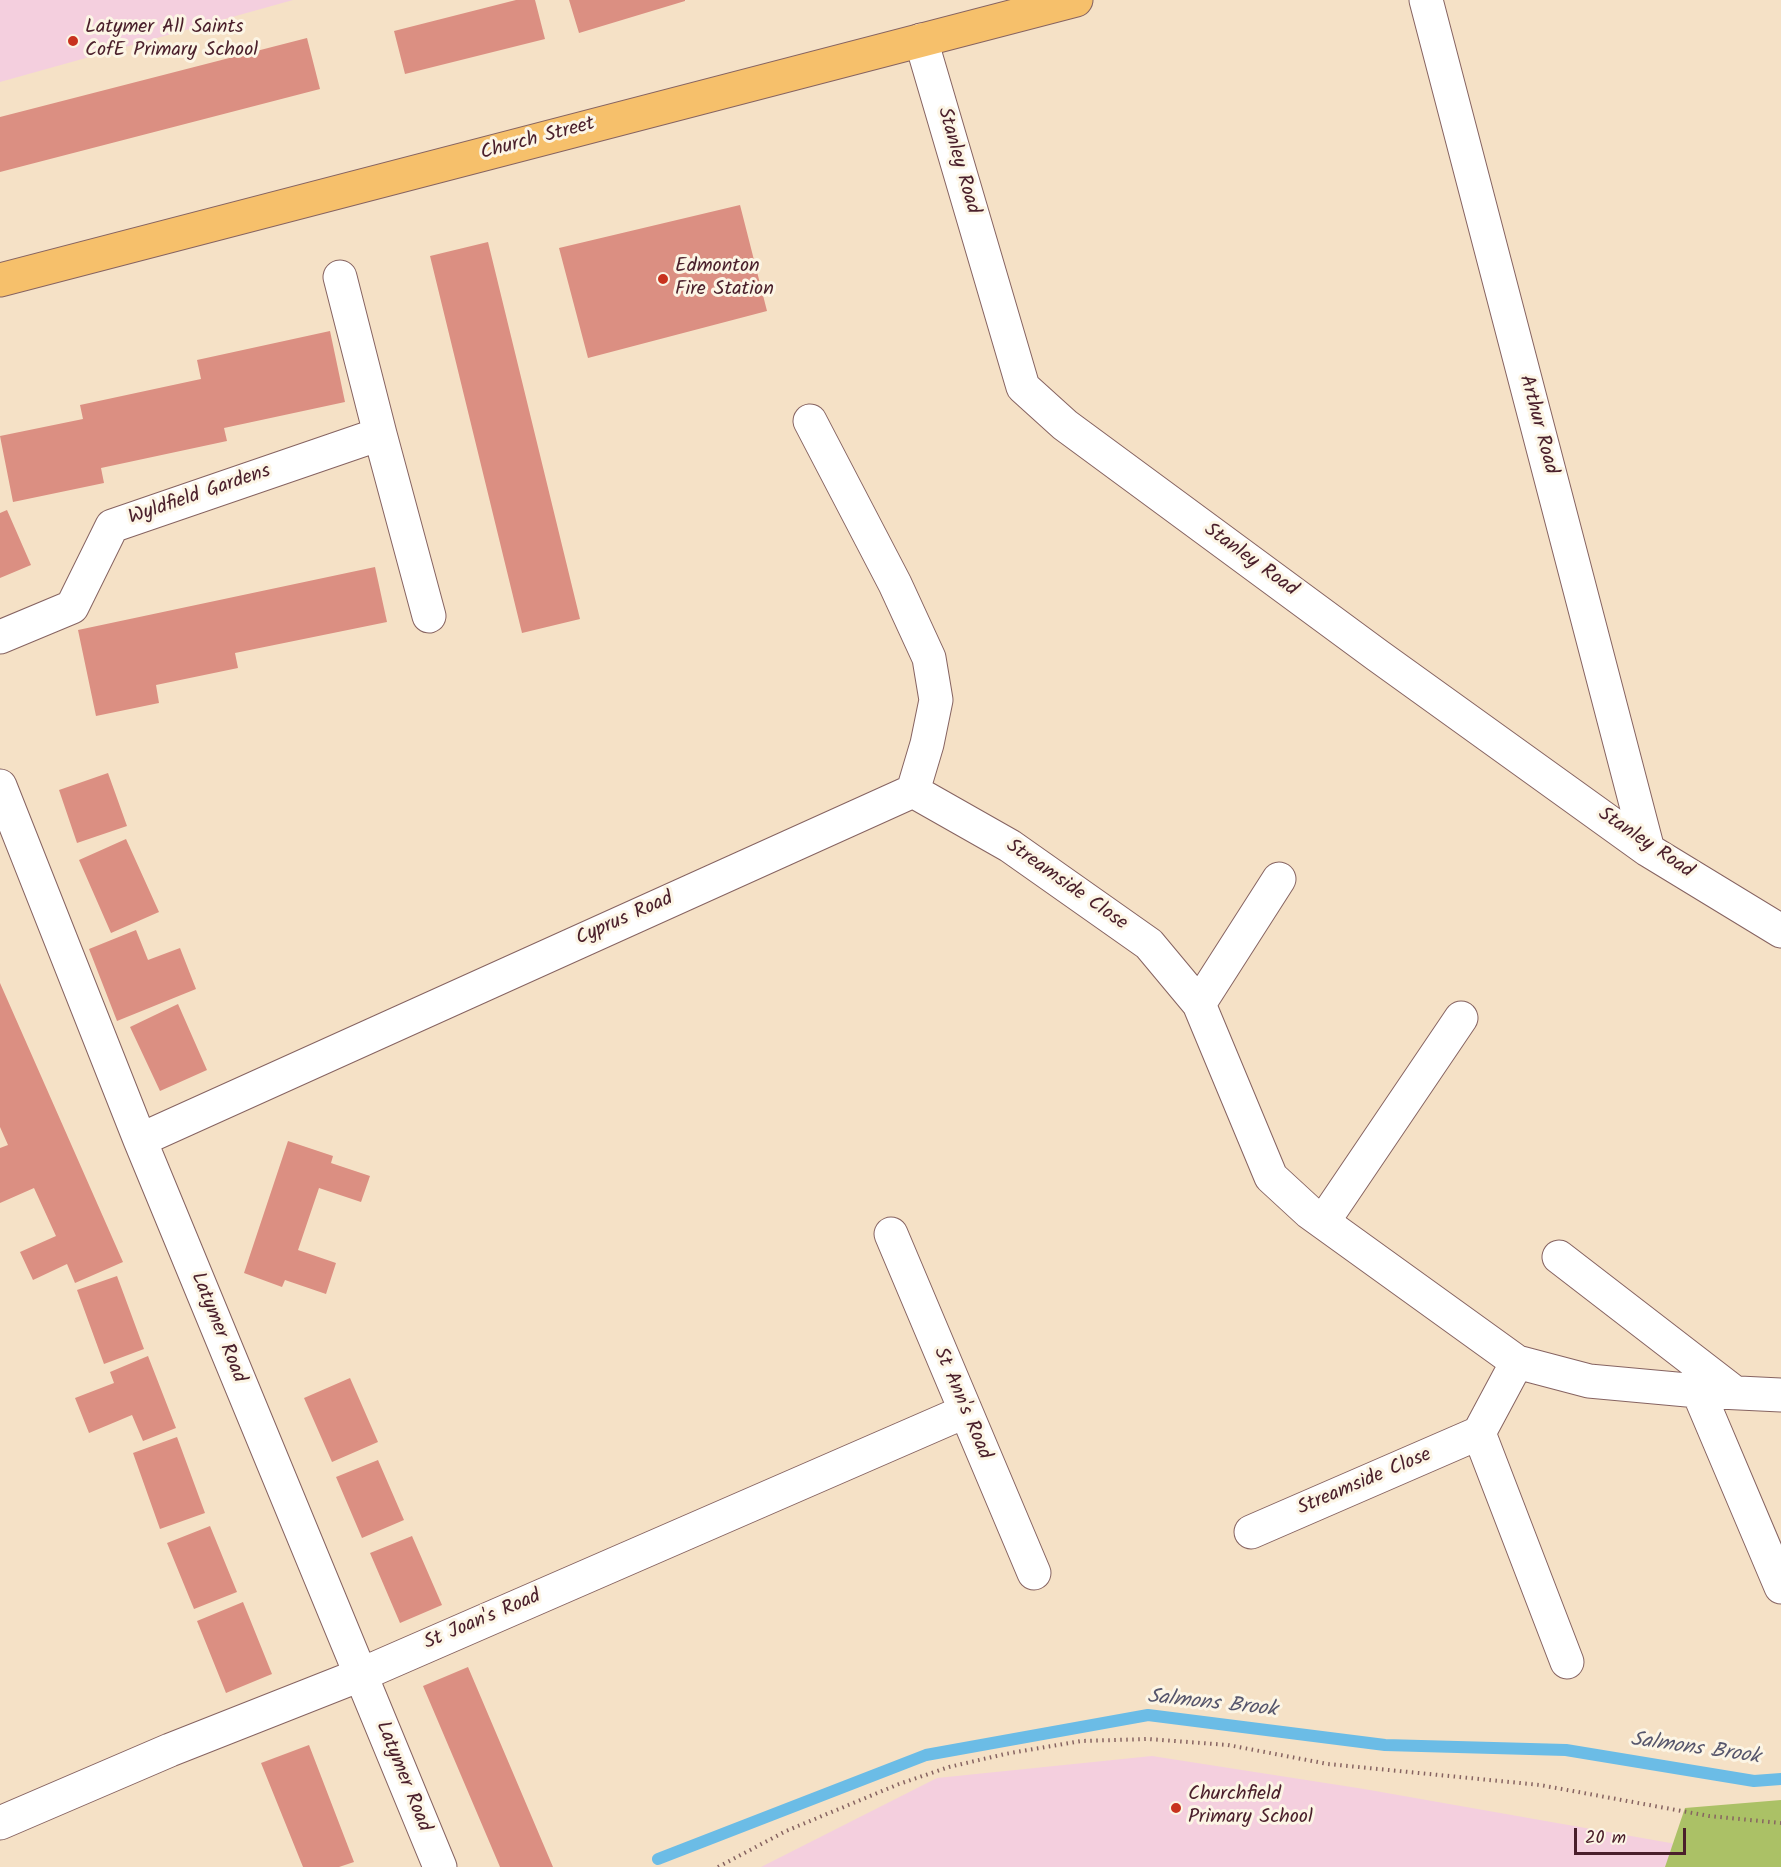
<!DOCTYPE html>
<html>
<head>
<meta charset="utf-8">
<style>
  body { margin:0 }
  #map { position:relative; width:1781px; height:1867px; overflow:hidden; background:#f5e1c6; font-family:Kalam,sans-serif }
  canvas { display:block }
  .scale { position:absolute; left:1574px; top:1828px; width:112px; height:27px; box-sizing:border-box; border:3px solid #4a1f2b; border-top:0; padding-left:8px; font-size:18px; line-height:21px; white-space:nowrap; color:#4a1f2b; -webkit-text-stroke:4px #fcf5e5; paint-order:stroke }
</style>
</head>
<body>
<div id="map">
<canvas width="1781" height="1867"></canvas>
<div class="scale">20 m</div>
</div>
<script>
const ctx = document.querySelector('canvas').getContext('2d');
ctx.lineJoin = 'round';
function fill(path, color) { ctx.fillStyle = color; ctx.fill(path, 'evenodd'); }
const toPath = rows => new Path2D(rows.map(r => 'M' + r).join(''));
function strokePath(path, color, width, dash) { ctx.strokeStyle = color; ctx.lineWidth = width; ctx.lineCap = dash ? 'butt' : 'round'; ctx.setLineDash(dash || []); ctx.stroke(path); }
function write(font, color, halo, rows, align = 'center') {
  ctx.font = font + ' Kalam,sans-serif'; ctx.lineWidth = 6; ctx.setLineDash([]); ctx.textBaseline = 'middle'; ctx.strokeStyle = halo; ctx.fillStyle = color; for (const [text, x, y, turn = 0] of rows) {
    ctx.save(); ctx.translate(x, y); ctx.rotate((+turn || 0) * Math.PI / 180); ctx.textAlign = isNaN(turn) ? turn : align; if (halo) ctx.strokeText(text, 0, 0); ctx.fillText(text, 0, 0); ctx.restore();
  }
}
fill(toPath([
  [0,0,293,0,0,82],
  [1152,1756,1364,1789,1750,1857,1748,1867,761,1867,937,1778]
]), '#f4cfde');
fill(toPath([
  [1781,1800,1781,1867,1665,1867,1685,1808]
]), '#abc166');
strokePath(toPath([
  [658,1859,926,1755,1148,1715,1385,1745,1566,1750,1754,1781,1781,1779]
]), '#6bbce6', 12);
fill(toPath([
  [516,0,535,0,545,39,405,74,394,31],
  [569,0,685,0,685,1,579,33],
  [307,38,320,89,0,172,0,117],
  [740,205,767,311,588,358,559,248],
  [488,242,580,619,522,633,430,256],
  [330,331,345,402,224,428,227,441,101,468,104,483,13,502,0,436,83,419,80,405,201,379,197,360],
  [7,510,31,565,0,578,0,513],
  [375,567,387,622,235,653,238,668,156,685,159,703,96,716,78,630],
  [108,773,127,826,77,843,59,790],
  [126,839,159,912,111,933,79,860],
  [136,930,148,960,180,948,196,989,117,1021,89,949],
  [0,983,123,1262,75,1283,67,1264,33,1280,20,1252,56,1236,34,1188,0,1203,0,1148,8,1145,0,1127],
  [178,1004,207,1070,160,1091,130,1027],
  [288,1141,333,1156,331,1163,370,1176,361,1202,319,1188,298,1250,336,1263,326,1294,285,1280,282,1287,244,1273],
  [117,1276,144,1349,104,1364,77,1290],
  [148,1356,176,1428,143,1441,132,1415,89,1433,75,1398,114,1383,110,1372],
  [350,1378,378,1442,332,1462,304,1398],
  [177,1437,205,1513,160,1529,133,1453],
  [378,1460,404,1520,362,1538,336,1477],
  [210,1526,237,1592,194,1609,167,1543],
  [412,1536,442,1605,400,1623,370,1553],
  [243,1602,272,1674,226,1693,197,1621],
  [468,1667,553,1867,500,1867,423,1686],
  [309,1745,354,1862,339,1867,303,1867,261,1763]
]), '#db8f82');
const minor = toPath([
  [1426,0,1648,850],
  [921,40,1023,387,1065,425,1377,655,1648,850,1781,931],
  [380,434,429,616],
  [0,637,72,607,112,526,380,434,340,277],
  [0,786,140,1140,440,1867],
  [913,791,1010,846,1149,944,1199,1004,1271,1177,1309,1212,1517,1362,1589,1381,1698,1391,1781,1395],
  [1199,1004,1279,879],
  [140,1140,913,791,927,744,936,700,929,658,895,584,810,421],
  [1323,1222,1461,1018],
  [891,1234,1034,1573],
  [1559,1257,1734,1392],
  [1698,1391,1781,1587],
  [1479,1433,1567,1662],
  [1251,1532,1479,1433,1517,1362],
  [0,1823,170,1750,360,1675,964,1412]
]);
const major = toPath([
  [0,280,1076,0]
]);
strokePath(minor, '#866361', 35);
strokePath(major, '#866361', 35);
strokePath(toPath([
  [718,1867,786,1831,899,1784,949,1767,1005,1754,1081,1741,1148,1739,1228,1745,1328,1764,1540,1785,1709,1816,1781,1823]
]), '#866361', 4, [1.5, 4.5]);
strokePath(minor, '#fff', 33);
strokePath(major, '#f6c06b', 33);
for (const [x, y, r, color] of [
  [73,41,6,"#c8321e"],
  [663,279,6,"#c8321e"],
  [1176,1808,6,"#c8321e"]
]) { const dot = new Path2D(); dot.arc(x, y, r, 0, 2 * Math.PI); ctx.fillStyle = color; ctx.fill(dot); strokePath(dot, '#fcf5e5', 2); }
write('20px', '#4a1f2b', '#fcf5e5', [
  ["Latymer All Saints",85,29],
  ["CofE Primary School",85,52],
  ["Edmonton",675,268],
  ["Fire Station",675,291],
  ["Churchfield",1188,1796],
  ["Primary School",1188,1819]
], 'left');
write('20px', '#4a1f2b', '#fcf5e5', [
  ["Church Street",538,140,-15],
  ["Stanley Road",957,161,74],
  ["Arthur Road",1537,425,75],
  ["Wyldfield Gardens",200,496,-19],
  ["Stanley Road",1250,561,36],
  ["Stanley Road",1645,844,34],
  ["Streamside Close",1066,886,35],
  ["Cyprus Road",625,920,-24],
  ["Latymer Road",217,1328,68],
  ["St Ann's Road",961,1404,67],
  ["Streamside Close",1365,1483,-23],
  ["St Joan's Road",483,1621,-23],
  ["Latymer Road",402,1777,68]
]);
write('italic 21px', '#56566c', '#fcf5e5', [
  ["Salmons Brook",1212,1705,6],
  ["Salmons Brook",1695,1750,8]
]);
</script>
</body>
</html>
